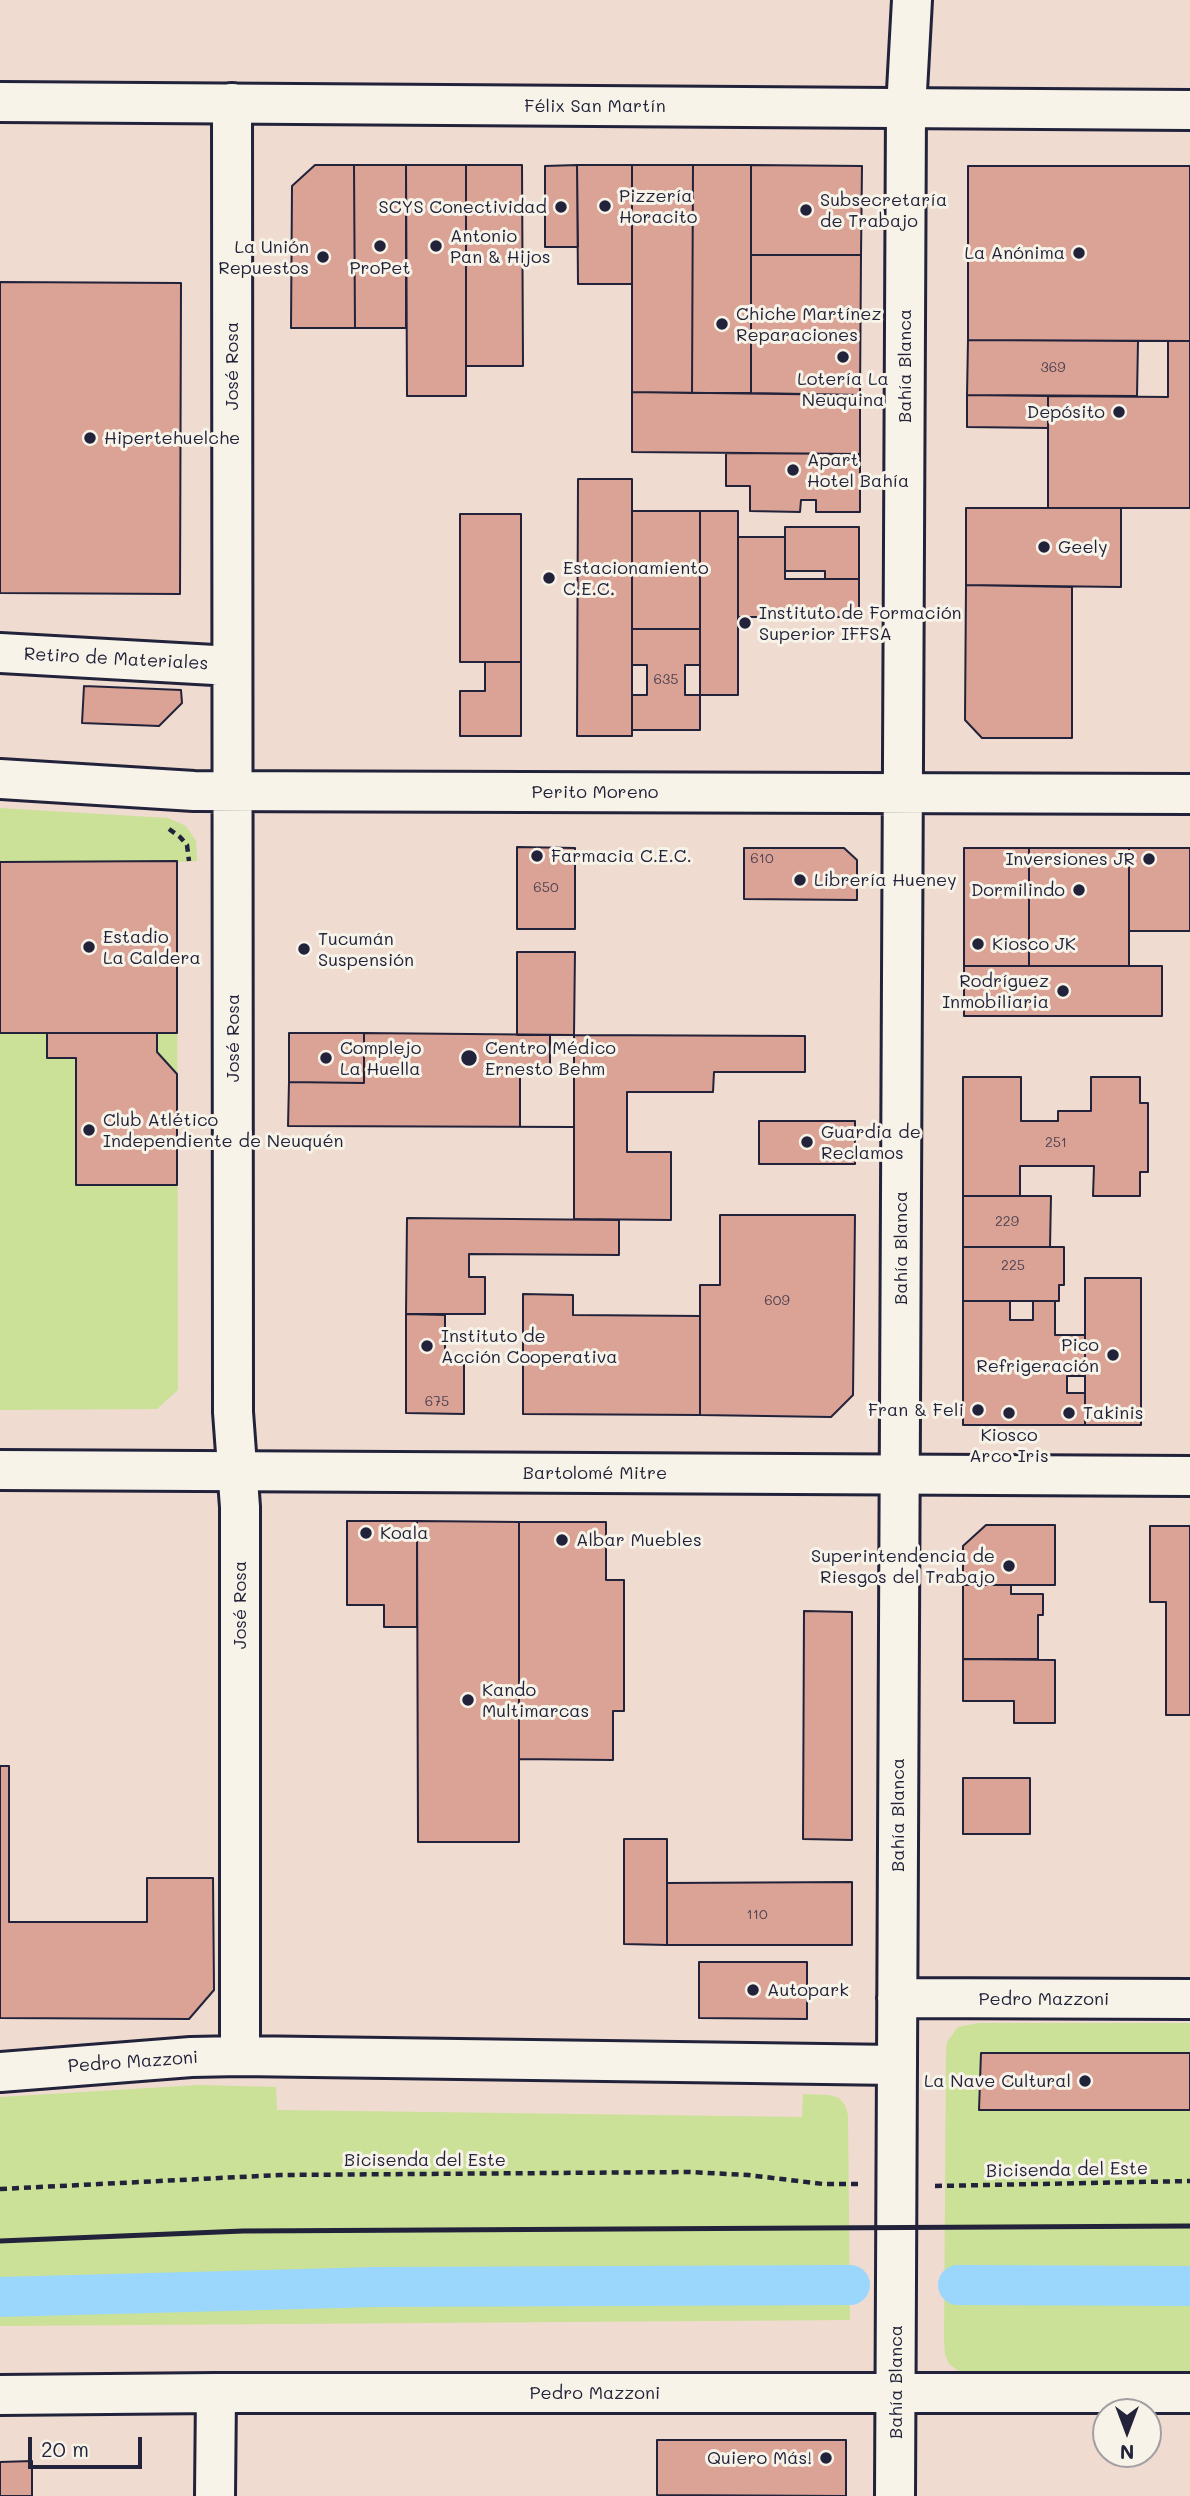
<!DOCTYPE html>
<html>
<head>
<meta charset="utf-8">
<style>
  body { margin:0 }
  #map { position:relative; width:1190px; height:2496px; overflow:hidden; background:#efdbcf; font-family:Mali,sans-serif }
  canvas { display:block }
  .north { position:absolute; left:1092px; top:2398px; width:70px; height:70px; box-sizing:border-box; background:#f7f3e8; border:2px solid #a29fa3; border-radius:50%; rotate:180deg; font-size:19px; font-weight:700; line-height:28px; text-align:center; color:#22223b }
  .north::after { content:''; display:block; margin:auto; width:24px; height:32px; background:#22223b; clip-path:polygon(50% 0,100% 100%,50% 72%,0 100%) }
  .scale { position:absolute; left:28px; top:2437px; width:114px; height:32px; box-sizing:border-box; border:4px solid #22223b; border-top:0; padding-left:9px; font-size:21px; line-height:24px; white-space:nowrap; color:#22223b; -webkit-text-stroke:5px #f7f3e8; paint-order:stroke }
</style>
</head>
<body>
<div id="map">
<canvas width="1190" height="2496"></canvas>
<div class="north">N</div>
<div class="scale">20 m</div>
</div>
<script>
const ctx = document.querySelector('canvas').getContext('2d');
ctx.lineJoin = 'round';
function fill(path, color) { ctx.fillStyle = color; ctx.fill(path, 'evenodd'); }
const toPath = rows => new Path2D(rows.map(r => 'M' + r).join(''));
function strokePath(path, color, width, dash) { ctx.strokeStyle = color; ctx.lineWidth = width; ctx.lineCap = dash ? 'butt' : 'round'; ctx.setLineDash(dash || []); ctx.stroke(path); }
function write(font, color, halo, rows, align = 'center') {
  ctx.font = font + ' Mali,sans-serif'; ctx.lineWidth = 6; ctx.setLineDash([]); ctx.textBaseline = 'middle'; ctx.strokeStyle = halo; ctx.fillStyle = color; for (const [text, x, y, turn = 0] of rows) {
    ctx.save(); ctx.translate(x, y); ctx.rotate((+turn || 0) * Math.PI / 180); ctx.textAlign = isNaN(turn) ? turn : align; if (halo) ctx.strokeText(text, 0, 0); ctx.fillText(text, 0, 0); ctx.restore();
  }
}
fill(toPath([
  [0,808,168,818,186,826,196,841,197,861,177,862,178,1390,157,1409,0,1410],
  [978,2023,1190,2023,1190,2373,973,2374,957,2370,949,2364,945,2354,944,2341,946,2051,947,2042,958,2027],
  [199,2085,276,2087,277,2110,802,2117,803,2094,829,2095,839,2098,845,2105,848,2115,850,2320,0,2326,0,2097]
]), '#cae197');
strokePath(toPath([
  [958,2285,1190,2286],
  [0,2297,375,2287,850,2285]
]), '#9bd7fc', 40);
const building = toPath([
  [315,165,354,165,355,328,291,328,292,186,315,165],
  [354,165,406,165,406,328,355,328,354,165],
  [406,165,466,165,466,396,407,396,406,165],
  [466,165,522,165,523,366,466,366,466,165],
  [577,165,632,165,632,284,578,284,577,165],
  [577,165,578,247,545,247,545,166,577,165],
  [632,165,693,165,692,393,632,392,632,165],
  [693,165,751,165,751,393,692,393,693,165],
  [751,165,862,166,861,255,751,255,751,165],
  [968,166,1190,166,1190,341,968,340,968,166],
  [751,255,861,255,860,395,751,393,751,255],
  [0,282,181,283,180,594,0,593,0,282],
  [968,340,1138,341,1137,396,967,395,968,340],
  [1168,341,1190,341,1190,508,1048,508,1048,396,1168,397,1168,341],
  [632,392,860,395,860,454,632,452,632,392],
  [967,395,1048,396,1048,428,967,427,967,395],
  [726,453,860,454,860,512,816,512,816,500,801,500,800,512,750,511,750,486,726,486,726,453],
  [578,479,632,479,632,736,577,736,578,479],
  [966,508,1121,508,1121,587,966,585,966,508],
  [632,511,700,511,700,629,632,629,632,511],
  [700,511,738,511,738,695,700,695,700,511],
  [460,514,521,514,521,662,460,662,460,514],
  [785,527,859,527,859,579,825,579,825,571,785,571,785,527],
  [738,537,785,537,785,579,859,579,859,617,738,617,738,537],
  [966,585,1072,587,1072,738,982,738,965,720,966,585],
  [632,629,700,629,700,665,685,665,685,695,700,695,700,730,632,730,632,695,647,695,647,665,632,665,632,629],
  [485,662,521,662,521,736,460,736,460,691,485,691,485,662],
  [84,686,181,690,182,703,159,726,82,723,84,686],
  [517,847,575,848,575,929,517,929,517,847],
  [744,848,844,848,857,860,857,900,744,899,744,848],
  [964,848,1029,848,1029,966,964,966,964,848],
  [1029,848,1129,848,1129,966,1029,966,1029,848],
  [1129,848,1190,848,1190,931,1129,931,1129,848],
  [177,861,177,1033,0,1033,0,862,177,861],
  [517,952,575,952,574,1035,517,1035,517,952],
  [964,966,1162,966,1162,1016,964,1016,964,966],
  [47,1033,157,1033,157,1052,177,1074,177,1185,76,1185,76,1058,47,1058,47,1033],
  [289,1033,364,1033,364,1083,289,1082,289,1033],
  [364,1033,574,1035,574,1127,288,1126,289,1082,364,1083,364,1033],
  [550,1035,574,1035,574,1127,520,1127,520,1066,550,1066,550,1035],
  [574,1035,805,1036,805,1072,714,1072,713,1092,627,1092,627,1152,671,1152,671,1220,574,1219,574,1035],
  [963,1077,1021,1077,1021,1121,1058,1121,1058,1111,1091,1111,1091,1077,1140,1077,1140,1103,1148,1103,1148,1172,1140,1172,1140,1196,1093,1196,1094,1166,1020,1166,1020,1196,963,1196,963,1077],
  [759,1121,855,1121,855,1164,759,1164,759,1121],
  [963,1196,1051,1196,1050,1247,963,1247,963,1196],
  [720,1215,855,1215,853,1395,831,1417,700,1415,700,1285,720,1285,720,1215],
  [407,1218,619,1220,619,1255,469,1254,469,1277,485,1277,485,1314,406,1314,407,1218],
  [963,1247,1064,1247,1064,1285,1059,1285,1059,1301,963,1301,963,1247],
  [1085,1278,1141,1278,1141,1425,1085,1425,1085,1278],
  [523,1294,573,1295,573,1315,700,1316,700,1415,523,1414,523,1294],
  [963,1301,1010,1301,1010,1320,1033,1320,1033,1301,1055,1301,1055,1335,1085,1335,1085,1376,1067,1376,1067,1393,1085,1393,1085,1425,963,1425,963,1301],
  [406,1314,445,1315,445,1361,464,1361,464,1414,406,1413,406,1314],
  [347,1521,417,1521,417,1627,384,1627,384,1605,347,1605,347,1521],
  [417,1521,519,1522,519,1842,418,1842,417,1521],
  [519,1522,606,1522,606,1580,624,1580,624,1711,613,1711,613,1760,519,1759,519,1522],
  [986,1525,1055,1525,1055,1585,963,1585,963,1546,986,1525],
  [1150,1526,1190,1526,1190,1715,1166,1715,1166,1602,1150,1602,1150,1526],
  [963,1585,1011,1585,1011,1594,1043,1594,1043,1615,1038,1615,1038,1659,963,1659,963,1585],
  [804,1611,852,1612,852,1840,803,1839,804,1611],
  [963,1659,1055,1660,1055,1723,1014,1723,1014,1701,963,1701,963,1659],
  [0,1766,9,1766,9,1922,147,1922,147,1878,213,1878,214,1990,189,2019,0,2018,0,1766],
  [963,1778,1030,1778,1030,1834,963,1834,963,1778],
  [624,1839,667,1839,667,1945,624,1944,624,1839],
  [852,1882,852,1945,667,1945,667,1883,852,1882],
  [699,1962,807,1962,807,2019,699,2018,699,1962],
  [981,2053,1190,2053,1190,2110,979,2110,981,2053],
  [657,2440,846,2440,846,2496,657,2495,657,2440],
  [32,2461,32,2496,0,2496,0,2462,32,2461]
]);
fill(building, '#dba395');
strokePath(building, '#22223b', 2);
const minor = toPath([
  [232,103,233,1412,240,1507,240,2056],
  [0,653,232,666],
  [0,779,194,791,1190,794],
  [897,1998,1190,1999],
  [0,2072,191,2057,240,2056,897,2065],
  [0,2395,216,2393,1190,2393],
  [215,2496,216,2393],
  [895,2496,906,109,912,0]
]);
const major = toPath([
  [0,1470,1190,1476]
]);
const highway = toPath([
  [0,102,1190,110]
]);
strokePath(minor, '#22223b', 44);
strokePath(major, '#22223b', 44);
strokePath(highway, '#22223b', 44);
strokePath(toPath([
  [169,829,180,837,187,845,189,861],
  [935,2186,1190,2181],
  [0,2189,280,2175,689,2172,748,2175,823,2184,860,2184]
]), '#22223b', 4.5, [7, 5]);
strokePath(minor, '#f7f3e8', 38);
strokePath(major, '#f7f3e8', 38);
strokePath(highway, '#f7f3e8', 38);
strokePath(toPath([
  [0,2241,243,2231,1190,2226]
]), '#22223b', 5);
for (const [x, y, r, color] of [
  [605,206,7,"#22223b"],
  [561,207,7,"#22223b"],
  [806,210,7,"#22223b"],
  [380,246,7,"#22223b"],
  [436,246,7,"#22223b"],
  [1079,253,7,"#22223b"],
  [323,257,7,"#22223b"],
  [722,324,7,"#22223b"],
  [843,357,7,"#22223b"],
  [1119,412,7,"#22223b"],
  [90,438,7,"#22223b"],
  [793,470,7,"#22223b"],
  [1044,547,7,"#22223b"],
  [549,578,7,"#22223b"],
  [745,623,7,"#22223b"],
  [537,856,7,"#22223b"],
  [1149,859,7,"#22223b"],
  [800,880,7,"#22223b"],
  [1079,890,7,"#22223b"],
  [978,944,7,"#22223b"],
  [89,947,7,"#22223b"],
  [304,949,7,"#22223b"],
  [1063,991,7,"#22223b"],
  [326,1058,7,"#22223b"],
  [469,1058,9,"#22223b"],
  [89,1130,7,"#22223b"],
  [807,1142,7,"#22223b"],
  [427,1346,7,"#22223b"],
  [1113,1355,7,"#22223b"],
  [978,1410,7,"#22223b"],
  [1009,1413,7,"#22223b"],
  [1069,1413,7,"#22223b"],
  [366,1533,7,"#22223b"],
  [562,1540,7,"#22223b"],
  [1009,1566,7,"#22223b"],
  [468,1700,7,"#22223b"],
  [753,1990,7,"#22223b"],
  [1085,2081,7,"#22223b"],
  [826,2458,7,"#22223b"]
]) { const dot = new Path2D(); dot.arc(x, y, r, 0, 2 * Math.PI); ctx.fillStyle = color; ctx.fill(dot); strokePath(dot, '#f7f3e8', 2.5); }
write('14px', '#504252', null, [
  ["369",1053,368],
  ["635",666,680],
  ["610",762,859],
  ["650",546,888],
  ["251",1056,1143],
  ["229",1007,1222],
  ["225",1013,1266],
  ["609",777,1301],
  ["675",437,1402],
  ["110",757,1915]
]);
write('18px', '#22223b', '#f7f3e8', [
  ["Félix San Martín",595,106],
  ["José Rosa",232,366,-90],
  ["Bahía Blanca",905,366,-90],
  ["Retiro de Materiales",116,659,3],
  ["Perito Moreno",595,792],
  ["José Rosa",233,1038,-90],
  ["Bahía Blanca",901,1248,-90],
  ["Bartolomé Mitre",595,1473],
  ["José Rosa",240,1605,-90],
  ["Bahía Blanca",898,1815,-90],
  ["Pedro Mazzoni",1044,1999],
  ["Pedro Mazzoni",133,2062,-4],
  ["Bicisenda del Este",425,2160],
  ["Bicisenda del Este",1067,2170,-1],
  ["Bahía Blanca",896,2382,-90],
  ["Pedro Mazzoni",595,2393]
]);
write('18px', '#22223b', '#f7f3e8', [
  ["Pizzería",619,196],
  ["Horacito",619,217],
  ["Subsecretaría",820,200],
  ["de Trabajo",820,221],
  ["SCYS Conectividad",547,207,"right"],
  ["Antonio",450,236],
  ["Pan & Hijos",450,257],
  ["La Unión",309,247,"right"],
  ["Repuestos",309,268,"right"],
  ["La Anónima",1065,253,"right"],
  ["ProPet",380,268,"center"],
  ["Chiche Martínez",736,314],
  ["Reparaciones",736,335],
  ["Lotería La",843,379,"center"],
  ["Neuquina",843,400,"center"],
  ["Depósito",1105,412,"right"],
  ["Hipertehuelche",104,438],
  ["Apart",807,460],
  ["Hotel Bahía",807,481],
  ["Geely",1058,547],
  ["Estacionamiento",563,568],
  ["C.E.C.",563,589],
  ["Instituto de Formación",759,613],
  ["Superior IFFSA",759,634],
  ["Farmacia C.E.C.",551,856],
  ["Inversiones JR",1135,859,"right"],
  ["Librería Hueney",814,880],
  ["Dormilindo",1065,890,"right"],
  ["Estadio",103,937],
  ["La Caldera",103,958],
  ["Tucumán",318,939],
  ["Suspensión",318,960],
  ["Kiosco JK",992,944],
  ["Rodríguez",1049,981,"right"],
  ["Inmobiliaria",1049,1002,"right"],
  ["Complejo",340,1048],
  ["La Huella",340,1069],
  ["Centro Médico",485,1048],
  ["Ernesto Behm",485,1069],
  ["Club Atlético",103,1120],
  ["Independiente de Neuquén",103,1141],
  ["Guardia de",821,1132],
  ["Reclamos",821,1153],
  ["Instituto de",441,1336],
  ["Acción Cooperativa",441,1357],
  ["Pico",1099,1345,"right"],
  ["Refrigeración",1099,1366,"right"],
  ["Fran & Feli",964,1410,"right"],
  ["Takinis",1083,1413],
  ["Kiosco",1009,1435,"center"],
  ["Arco Iris",1009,1456,"center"],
  ["Koala",380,1533],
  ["Albar Muebles",576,1540],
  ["Superintendencia de",995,1556,"right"],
  ["Riesgos del Trabajo",995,1577,"right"],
  ["Kando",482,1690],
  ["Multimarcas",482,1711],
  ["Autopark",767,1990],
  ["La Nave Cultural",1071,2081,"right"],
  ["Quiero Más!",812,2458,"right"]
], 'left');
</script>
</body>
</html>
